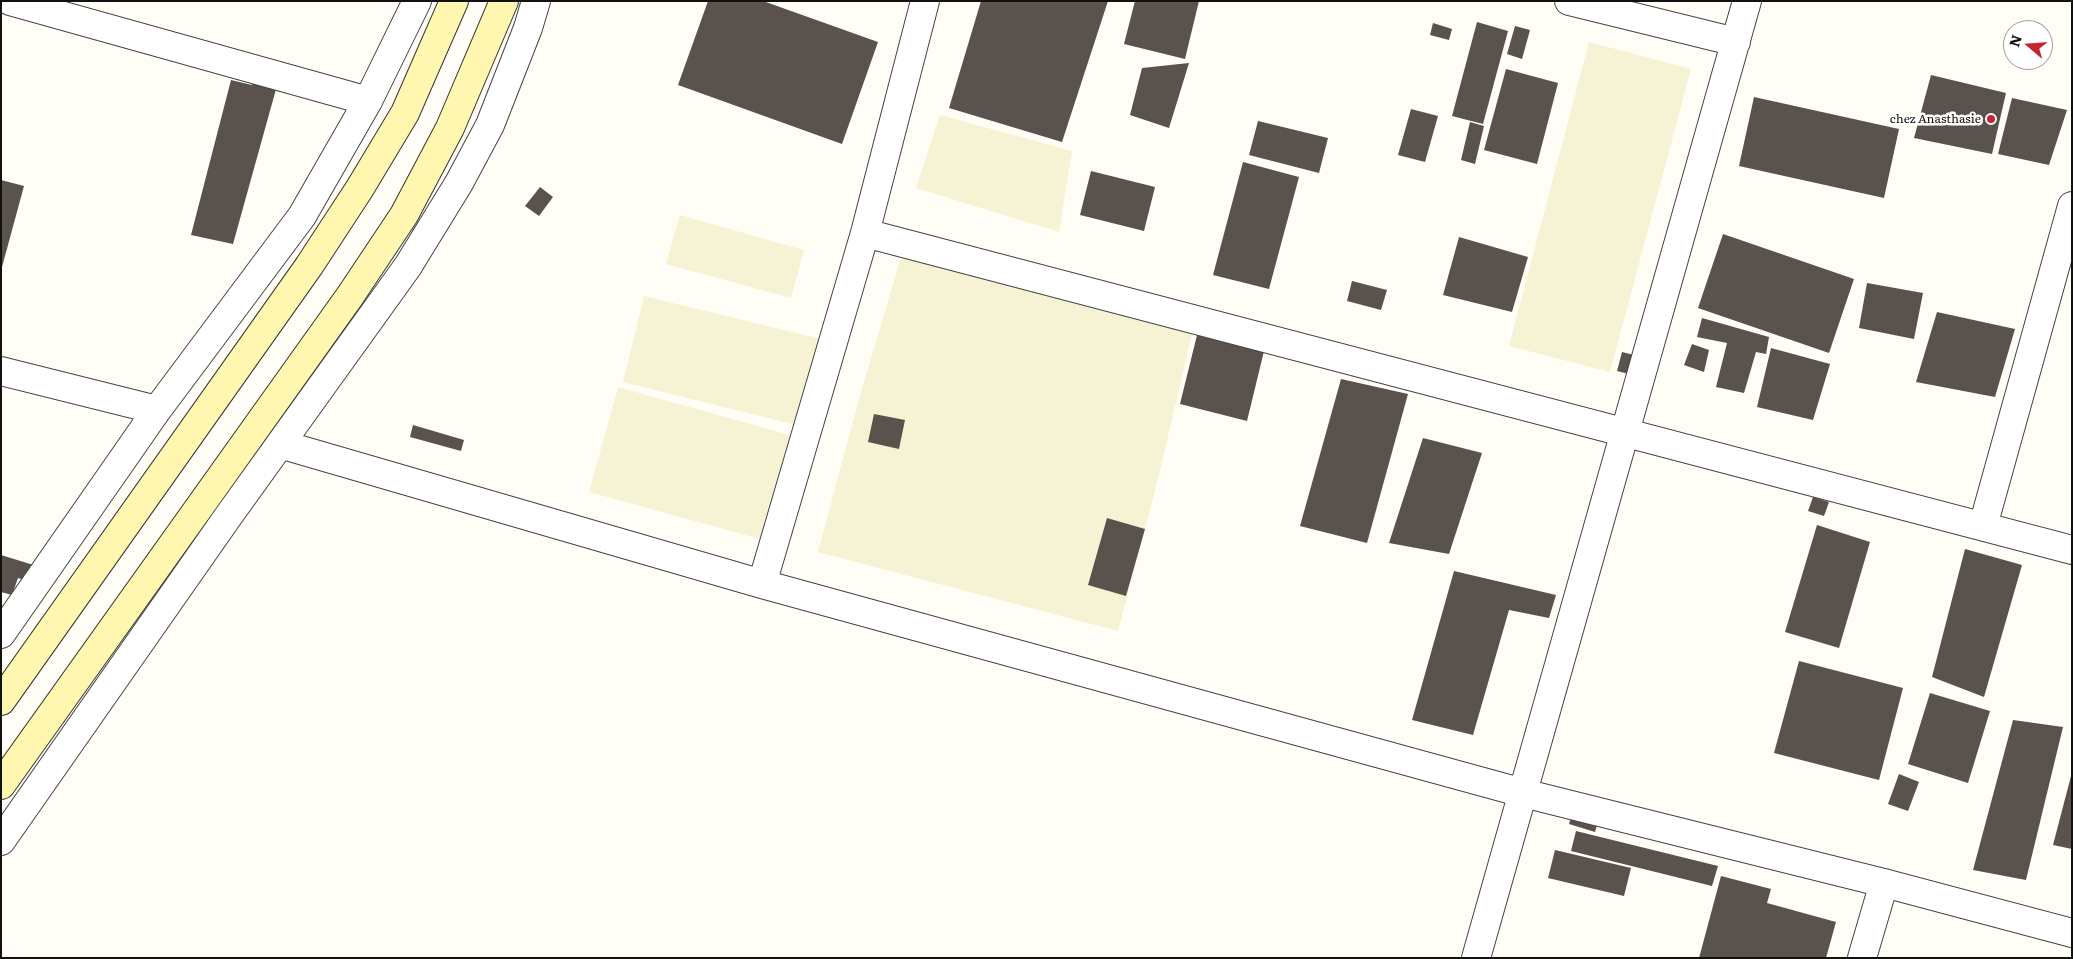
<!DOCTYPE html>
<html>
<head>
<meta charset="utf-8">
<style>
  body { margin:0 }
  #map { position:relative; width:2073px; height:959px; overflow:hidden; background:#fffdf5; font-family:Literata,serif }
  canvas { display:block }
  .frame { position:absolute; inset:0; border:2px solid #111; pointer-events:none }
  .north { position:absolute; left:2003px; top:20px; width:50px; height:50px; box-sizing:border-box; background:#fff; border:1px solid #a0a0a0; border-radius:50%; rotate:288deg; font-size:14px; font-weight:700; line-height:20px; text-align:center; color:#111 }
  .north::after { content:''; display:block; margin:auto; width:18px; height:22px; background:#c4262e; clip-path:polygon(50% 0,100% 100%,50% 72%,0 100%) }
</style>
</head>
<body>
<div id="map">
<canvas width="2073" height="959"></canvas>
<div class="frame"></div>
<div class="north">N</div>
</div>
<script>
const ctx = document.querySelector('canvas').getContext('2d');
ctx.lineJoin = 'round';
function fill(path, color) { ctx.fillStyle = color; ctx.fill(path, 'evenodd'); }
const toPath = rows => new Path2D(rows.map(r => 'M' + r).join(''));
function strokePath(path, color, width, dash) { ctx.strokeStyle = color; ctx.lineWidth = width; ctx.lineCap = dash ? 'butt' : 'round'; ctx.setLineDash(dash || []); ctx.stroke(path); }
function write(font, color, halo, rows, align = 'center') {
  ctx.font = font + ' Literata,serif'; ctx.lineWidth = 5; ctx.setLineDash([]); ctx.textBaseline = 'middle'; ctx.strokeStyle = halo; ctx.fillStyle = color; for (const [text, x, y, turn = 0] of rows) {
    ctx.save(); ctx.translate(x, y); ctx.rotate((+turn || 0) * Math.PI / 180); ctx.textAlign = isNaN(turn) ? turn : align; if (halo) ctx.strokeText(text, 0, 0); ctx.fillText(text, 0, 0); ctx.restore();
  }
}
fill(toPath([
  [1589,42,1691,69,1610,372,1509,346],
  [940,115,1072,151,1059,232,916,188],
  [680,215,804,250,791,298,666,264],
  [902,254,1193,330,1157,483,1118,631,818,552,859,399],
  [644,296,825,340,804,427,623,382],
  [618,387,800,438,771,542,589,492]
]), '#f6f3d4');
fill(toPath([
  [708,1,763,1,878,42,842,144,678,85],
  [981,1,1108,1,1062,142,949,108],
  [1135,1,1199,1,1185,59,1124,44],
  [1477,22,1508,31,1483,124,1452,116],
  [1433,23,1452,29,1449,40,1430,35],
  [1515,26,1530,30,1522,59,1507,54],
  [1189,63,1169,128,1130,115,1142,68],
  [1506,69,1558,83,1537,164,1484,150],
  [1931,75,2006,93,1992,154,1914,138],
  [254,78,278,82,233,244,191,235,231,80,252,85],
  [1754,97,1899,129,1884,198,1739,166],
  [2012,98,2067,110,2049,165,1998,154],
  [1411,109,1438,116,1425,162,1398,155],
  [1258,121,1328,138,1319,173,1249,155],
  [1470,122,1484,126,1475,164,1461,160],
  [1243,162,1299,177,1269,289,1213,275],
  [1091,171,1155,187,1144,231,1080,215],
  [1,180,24,186,2,267,1,267],
  [540,187,553,197,539,216,525,206],
  [1723,234,1854,279,1829,353,1698,308],
  [1459,237,1528,257,1512,312,1443,295],
  [1352,281,1387,290,1381,310,1347,301],
  [1867,283,1923,293,1914,339,1859,328],
  [1937,312,2015,329,1995,397,1916,382],
  [1702,318,1769,337,1766,354,1756,352,1744,393,1716,387,1727,343,1697,337],
  [1199,327,1266,343,1247,421,1180,404],
  [1692,344,1709,350,1704,372,1684,365],
  [1771,348,1830,364,1813,420,1757,407],
  [1622,352,1634,355,1629,374,1617,371],
  [1341,379,1408,394,1367,543,1300,526],
  [874,414,905,420,899,449,868,442],
  [413,425,464,440,461,451,410,437],
  [1423,438,1482,453,1449,554,1389,543],
  [1813,497,1829,502,1824,516,1808,511],
  [1107,518,1145,529,1126,596,1088,585],
  [1817,525,1870,542,1839,648,1785,632],
  [1965,549,2022,565,1984,697,1932,677],
  [1,555,40,567,34,583,18,578,12,595,1,592],
  [1454,571,1556,595,1549,618,1509,610,1473,735,1412,720],
  [1799,661,1903,688,1879,780,1774,753],
  [1930,693,1990,711,1968,783,1908,764],
  [2013,720,2063,727,2026,880,1973,870],
  [1899,774,1919,782,1908,811,1888,804],
  [2071,776,2072,776,2072,849,2053,845],
  [1573,811,1599,819,1595,832,1569,824],
  [1576,831,1718,866,1712,886,1571,851],
  [1555,850,1631,868,1624,896,1548,878],
  [1721,876,1771,889,1767,903,1836,922,1826,958,1699,958]
]), '#5a524d');
const minor = toPath([
  [10,1,368,101],
  [1569,1,1736,42],
  [865,233,2072,550],
  [1,371,157,410],
  [280,444,762,584,1523,793,1884,883,2072,933],
  [1983,526,2072,206],
  [762,584,865,233,925,1],
  [1,634,157,410,302,216,368,101,417,1],
  [1,841,227,518,408,266,459,183,490,125,528,28,536,1],
  [1476,958,1747,1],
  [1862,958,1884,883]
]);
const secondary = toPath([
  [1,701,309,266,360,188,405,113,454,1],
  [1,785,350,296,404,215,450,128,504,1]
]);
strokePath(minor, '#444', 30);
strokePath(secondary, '#333', 30);
strokePath(minor, '#fff', 28);
strokePath(secondary, '#fff6b0', 28);
for (const [x, y, r, color] of [
  [1991,119,5,"#c4262e"]
]) { const dot = new Path2D(); dot.arc(x, y, r, 0, 2 * Math.PI); ctx.fillStyle = color; ctx.fill(dot); strokePath(dot, '#fff', 2); }
write('12px', '#111', '#fff', [
  ["chez Anasthasie",1981,119]
], 'right');
</script>
</body>
</html>
